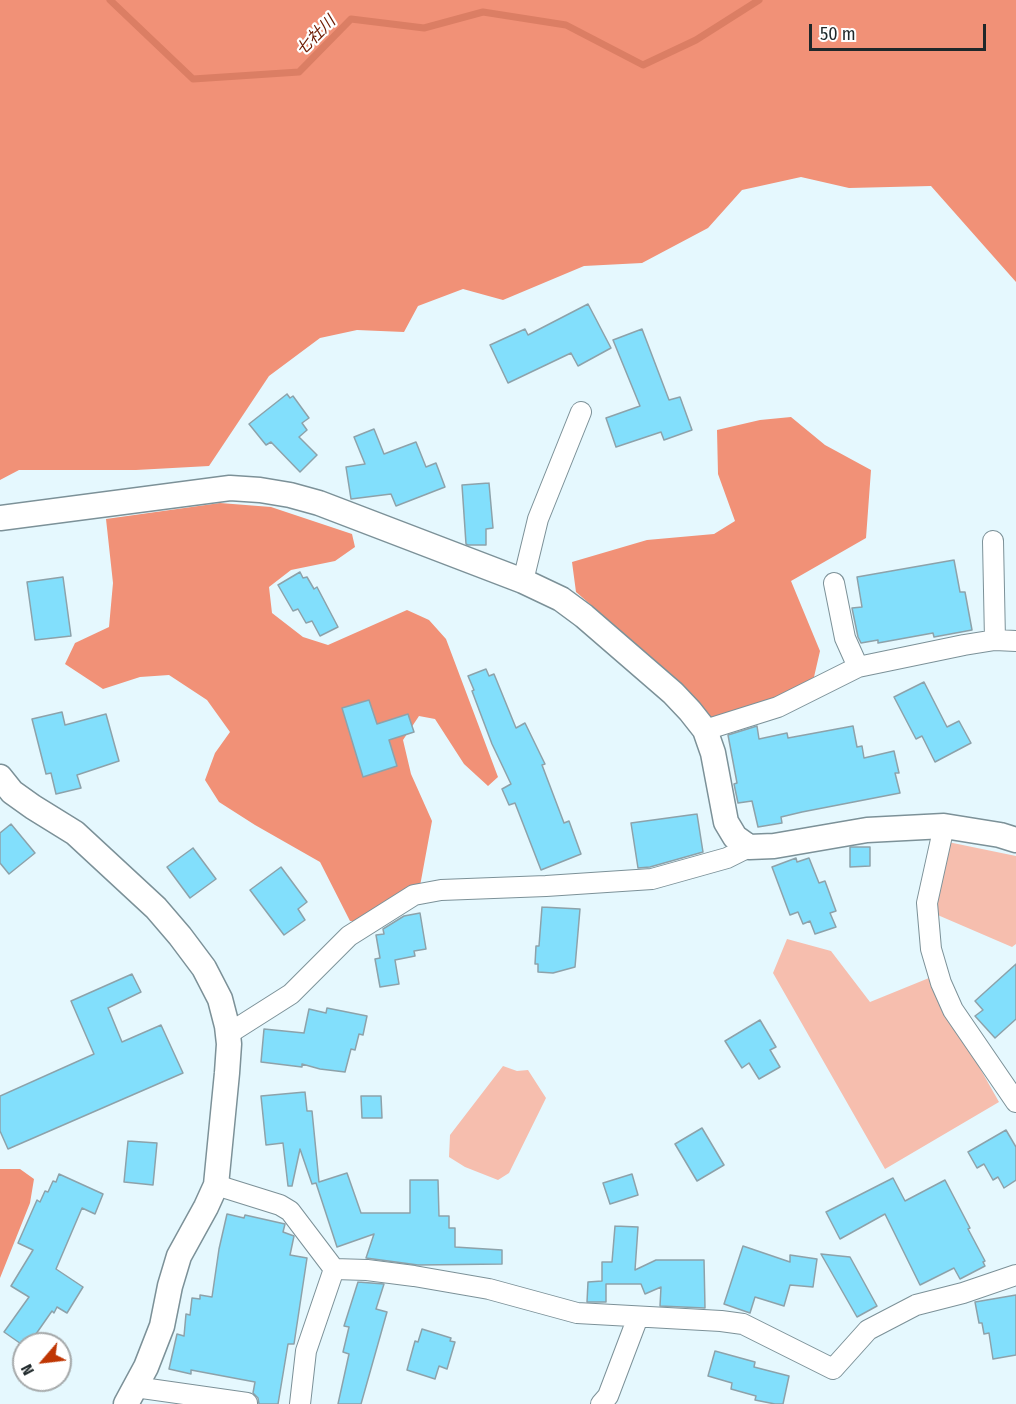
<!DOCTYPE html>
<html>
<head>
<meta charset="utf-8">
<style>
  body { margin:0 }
  #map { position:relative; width:1016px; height:1404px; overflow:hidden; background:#e5f8fe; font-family:"Fira Sans Condensed",sans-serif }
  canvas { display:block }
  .north { position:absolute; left:12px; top:1332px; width:60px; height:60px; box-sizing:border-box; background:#fff; border:2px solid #a5a9aa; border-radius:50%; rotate:242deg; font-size:16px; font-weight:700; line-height:24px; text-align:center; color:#1f282a }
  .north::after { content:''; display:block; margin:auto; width:21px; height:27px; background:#bf3603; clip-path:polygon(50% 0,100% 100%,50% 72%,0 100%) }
  .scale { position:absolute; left:809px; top:24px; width:177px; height:27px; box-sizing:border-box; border:3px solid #1f282a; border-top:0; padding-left:8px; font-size:18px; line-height:21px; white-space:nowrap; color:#1f282a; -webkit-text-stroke:4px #fff; paint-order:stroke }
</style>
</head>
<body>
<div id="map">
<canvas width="1016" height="1404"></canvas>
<div class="north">N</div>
<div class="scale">50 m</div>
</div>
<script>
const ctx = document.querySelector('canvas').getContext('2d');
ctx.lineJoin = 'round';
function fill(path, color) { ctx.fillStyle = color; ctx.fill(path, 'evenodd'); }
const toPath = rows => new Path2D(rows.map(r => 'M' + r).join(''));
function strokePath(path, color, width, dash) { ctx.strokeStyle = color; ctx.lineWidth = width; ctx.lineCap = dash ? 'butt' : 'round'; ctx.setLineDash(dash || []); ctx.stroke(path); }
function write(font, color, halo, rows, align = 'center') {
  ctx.font = font + ' "Fira Sans Condensed","Noto Sans JP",sans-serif'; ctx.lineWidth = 4.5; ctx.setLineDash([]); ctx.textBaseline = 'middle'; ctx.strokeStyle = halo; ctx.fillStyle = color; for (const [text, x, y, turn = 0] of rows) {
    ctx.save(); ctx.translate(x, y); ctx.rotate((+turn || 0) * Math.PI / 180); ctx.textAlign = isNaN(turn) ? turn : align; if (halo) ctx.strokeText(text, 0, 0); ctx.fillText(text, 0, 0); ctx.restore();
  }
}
fill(toPath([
  [948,842,1016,856,1016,944,1012,947,933,913],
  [787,939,831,951,870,1002,929,978,999,1102,885,1169,773,973],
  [503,1066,517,1071,528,1070,546,1098,509,1173,498,1180,465,1167,449,1157,450,1135]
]), '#f6beae');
fill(toPath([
  [0,0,1016,0,1016,282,931,186,849,188,801,177,742,190,708,228,642,263,584,266,503,300,463,289,418,306,404,332,357,330,320,338,269,376,209,466,136,470,19,470,0,480],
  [791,417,825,445,871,470,866,538,791,581,820,651,814,677,776,701,710,723,679,681,576,592,572,562,647,540,714,534,735,521,718,474,717,430,760,420],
  [220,503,271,507,352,534,355,547,335,561,291,570,269,587,272,613,303,637,328,645,407,610,429,620,446,639,498,777,488,786,464,764,435,719,419,716,403,740,411,774,432,821,420,886,368,912,359,921,350,921,320,862,255,825,219,802,205,780,215,753,230,732,207,700,169,675,140,677,103,689,65,664,75,643,109,627,113,583,106,519],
  [0,1169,20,1169,34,1179,30,1203,0,1278]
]), '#f19177');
strokePath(toPath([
  [110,0,193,79,299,72,351,19,424,28,483,12,566,25,643,65,696,40,759,0]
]), '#db7e64', 7);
const building = toPath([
  [588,304,611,348,578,366,571,353,508,383,490,345,525,329,528,335,588,304],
  [642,329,669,400,680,397,692,430,664,440,661,432,616,447,606,418,640,406,613,340,642,329],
  [287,394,290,398,293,396,309,418,302,423,307,430,299,437,317,455,300,472,271,442,266,445,249,424,287,394],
  [374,429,384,454,416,442,426,467,436,463,445,487,396,506,391,494,351,499,346,467,365,464,354,437,374,429],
  [489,483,493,528,486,529,486,545,468,545,466,544,462,485,489,483],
  [954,560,960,592,965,592,972,630,934,637,933,633,878,643,878,640,861,643,858,637,852,608,862,607,857,577,954,560],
  [300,572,303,578,307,577,314,589,317,587,338,627,320,636,312,621,306,623,298,609,293,611,278,585,300,572],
  [63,577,71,636,35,640,27,582,63,577],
  [486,669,489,676,494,674,516,728,525,723,545,764,542,765,564,823,569,821,581,854,541,870,515,803,509,805,502,789,511,784,492,744,472,691,474,690,468,676,486,669],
  [924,682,947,727,959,721,971,743,935,762,922,736,916,739,894,697,924,682],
  [369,700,377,724,408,714,414,732,389,740,397,766,363,777,342,708,369,700],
  [62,712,65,725,106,714,119,761,77,775,81,788,56,794,51,773,46,774,32,719,62,712],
  [757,726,759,739,787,733,788,738,853,726,857,747,862,746,864,758,894,751,899,773,895,773,900,793,802,812,781,817,782,823,758,827,752,801,738,803,734,784,737,783,728,735,757,726],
  [697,814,703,852,650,867,638,868,631,823,697,814],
  [11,824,35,853,9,874,0,863,0,833,11,824],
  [850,847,870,847,870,866,850,867,850,847],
  [193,848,216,879,190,898,167,867,193,848],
  [796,858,797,862,809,858,819,883,825,881,836,911,830,913,836,927,815,934,810,921,803,924,798,912,790,915,772,867,796,858],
  [281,867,307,902,298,909,305,920,284,935,250,890,281,867],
  [542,907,580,909,575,967,553,973,538,972,538,964,535,964,536,946,539,946,542,907],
  [420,913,426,949,414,951,415,956,395,960,399,984,380,987,375,959,380,958,376,935,384,934,383,929,404,916,420,913],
  [1016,964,1016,1019,995,1038,975,1016,983,1010,975,1001,1016,964],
  [132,974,141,992,108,1008,122,1042,161,1025,183,1073,8,1149,0,1131,0,1096,94,1054,71,1001,132,974],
  [327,1008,367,1016,363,1035,359,1034,355,1050,351,1049,345,1072,320,1069,302,1064,302,1067,261,1062,264,1029,304,1033,309,1009,326,1013,327,1008],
  [760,1020,776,1047,770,1050,780,1067,759,1079,749,1063,742,1068,725,1041,760,1020],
  [305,1092,307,1111,312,1111,319,1182,347,1173,361,1213,410,1213,410,1180,438,1180,439,1216,449,1216,449,1228,455,1228,455,1247,502,1250,502,1264,418,1265,366,1258,374,1234,337,1247,316,1183,312,1184,300,1149,292,1186,288,1186,283,1143,266,1145,261,1096,305,1092],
  [361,1096,381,1096,382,1118,362,1118,361,1096],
  [702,1128,724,1165,697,1181,675,1144,702,1128],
  [1006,1130,1016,1147,1016,1180,1004,1188,998,1177,993,1180,984,1164,977,1168,968,1152,1006,1130],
  [128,1141,157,1143,153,1185,124,1182,128,1141],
  [59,1174,103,1194,95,1214,82,1208,56,1269,83,1287,67,1313,57,1307,54,1313,52,1311,29,1344,24,1344,24,1346,4,1332,29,1297,11,1286,33,1250,18,1243,37,1200,40,1202,45,1191,48,1192,53,1181,56,1182,59,1174],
  [632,1174,638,1195,610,1204,603,1183,632,1174],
  [893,1178,905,1201,945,1180,970,1228,968,1229,985,1261,983,1262,985,1266,960,1279,954,1268,920,1285,885,1214,840,1239,826,1212,893,1178],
  [227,1214,244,1218,245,1215,285,1224,283,1232,294,1236,290,1255,307,1258,294,1344,288,1344,278,1404,259,1404,258,1398,253,1393,255,1382,191,1370,191,1374,169,1369,177,1334,184,1336,186,1314,190,1315,192,1298,200,1299,200,1295,212,1297,219,1249,227,1214],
  [615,1226,638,1227,635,1270,656,1260,704,1260,705,1308,660,1306,661,1287,645,1294,641,1284,606,1284,606,1302,587,1302,588,1282,602,1281,602,1262,612,1262,615,1226],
  [743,1246,790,1262,790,1255,817,1259,813,1287,790,1285,784,1306,755,1297,750,1313,724,1304,743,1246],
  [821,1254,850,1257,877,1306,857,1317,821,1254],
  [358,1282,384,1284,376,1309,387,1312,361,1404,338,1404,349,1354,343,1352,349,1327,344,1326,358,1282],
  [1016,1295,1016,1355,993,1359,989,1333,984,1334,982,1323,979,1323,975,1302,1016,1295],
  [422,1329,451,1338,450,1341,455,1342,447,1369,439,1366,435,1379,407,1370,415,1341,418,1342,422,1329],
  [715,1351,755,1362,754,1367,789,1376,783,1404,775,1404,755,1400,756,1396,731,1389,732,1383,708,1376,715,1351]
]);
fill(building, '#82dffc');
strokePath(building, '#8da2aa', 1.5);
const minor = toPath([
  [993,541,995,640,1016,641],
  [523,581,538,519,581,412],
  [834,583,845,638,858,667],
  [705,730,778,707,858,667,964,645,995,640],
  [944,826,927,903,931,949,941,983,953,1010,1016,1102],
  [228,1034,291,994,349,936,414,895,441,890,546,886,652,879,727,858,749,847],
  [216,1185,280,1205,290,1211,334,1269,367,1270,414,1276,489,1289,577,1313,721,1321,743,1324,833,1369,868,1330,916,1305,963,1293,1016,1275],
  [135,1387,247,1403],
  [300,1404,306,1351,334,1269],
  [601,1404,608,1396,638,1317]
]);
const tertiary = toPath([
  [0,518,230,488,260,490,290,495,319,503,523,581,561,599,584,616,673,693,690,711,705,730,713,753,726,822,735,837,749,847,774,846,867,830,944,826,1000,835,1016,840],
  [0,777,12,792,33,807,75,833,156,908,180,936,204,968,220,999,227,1026,229,1044,227,1073,216,1185,206,1207,179,1256,170,1286,162,1326,146,1367,126,1404]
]);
strokePath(minor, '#7c9198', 22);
strokePath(tertiary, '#7c9198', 27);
strokePath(minor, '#fff', 20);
strokePath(tertiary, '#fff', 24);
write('italic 16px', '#6d1a00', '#fff', [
  ["七社川",316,36,-45]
]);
</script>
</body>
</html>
